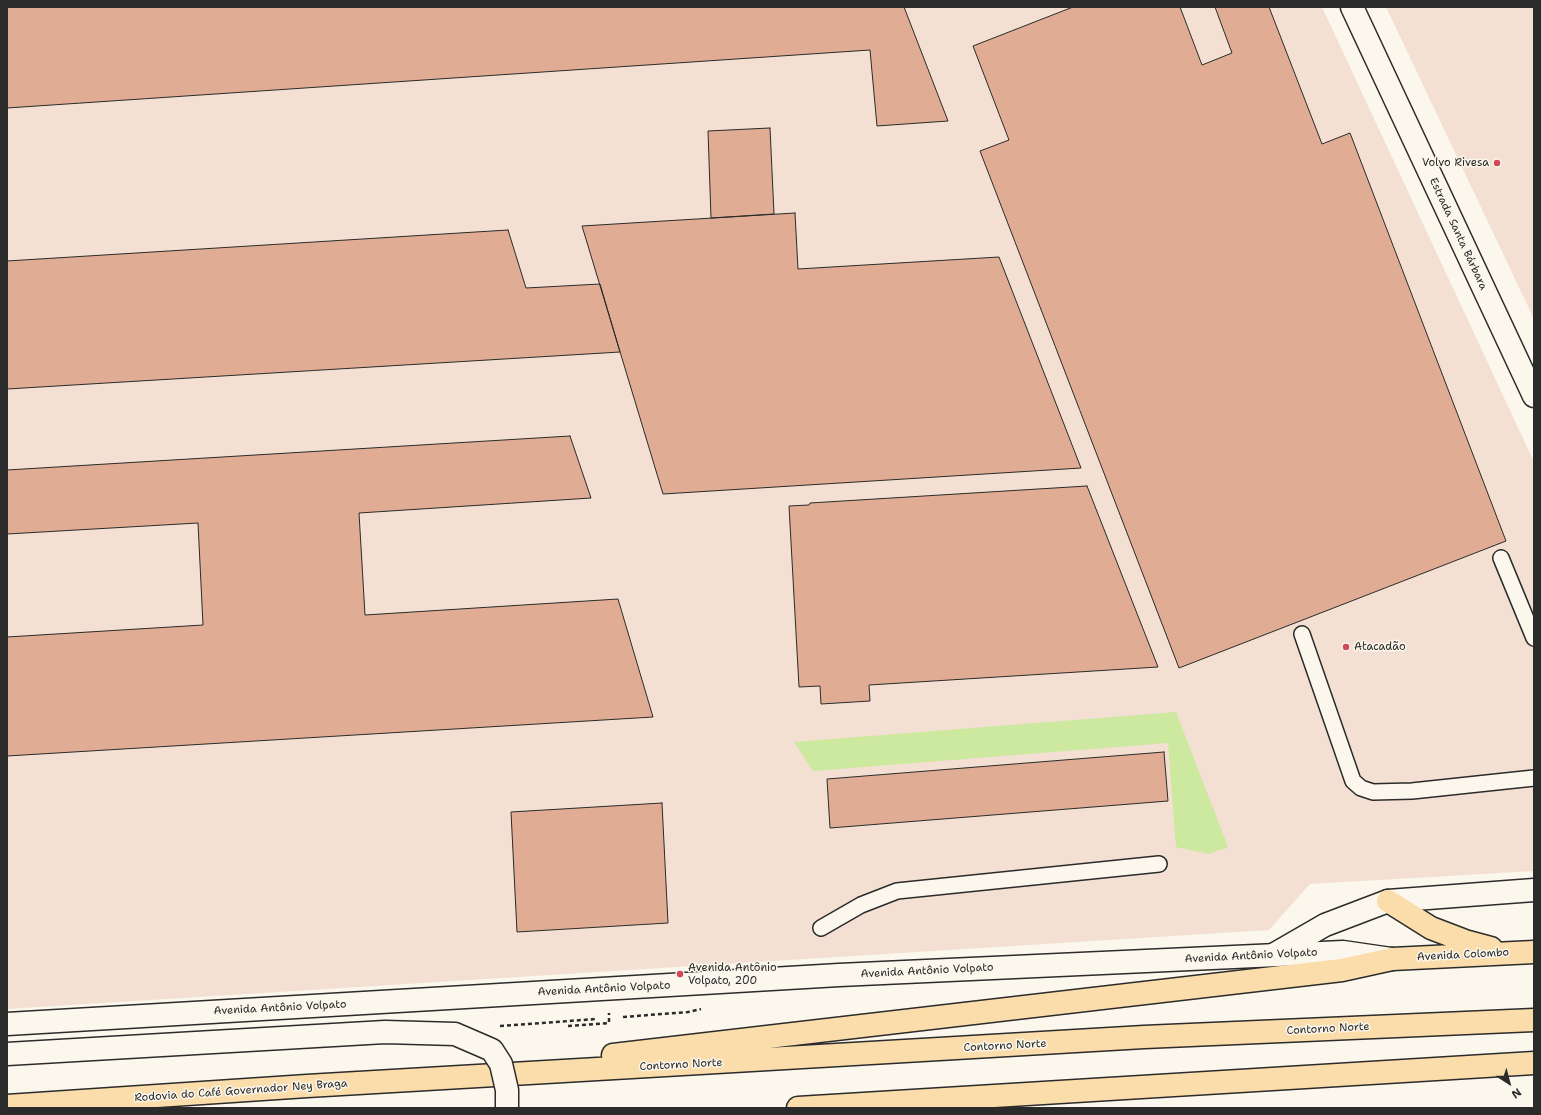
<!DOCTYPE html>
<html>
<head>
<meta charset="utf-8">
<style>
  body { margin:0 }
  #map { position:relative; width:1541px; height:1115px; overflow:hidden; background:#fbf7ec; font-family:"Shantell Sans",sans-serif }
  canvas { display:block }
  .frame { position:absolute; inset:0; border:8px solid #2b2b2b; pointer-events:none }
  .north { position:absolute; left:1489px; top:1063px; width:40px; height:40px; -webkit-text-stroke:3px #fbf7ec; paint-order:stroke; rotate:144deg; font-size:11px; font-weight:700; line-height:16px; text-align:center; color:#2b2b2b }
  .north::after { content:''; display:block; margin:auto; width:14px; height:18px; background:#2b2b2b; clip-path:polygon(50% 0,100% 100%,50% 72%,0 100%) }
</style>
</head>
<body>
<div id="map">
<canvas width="1541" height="1115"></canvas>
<div class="frame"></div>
<div class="north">N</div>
</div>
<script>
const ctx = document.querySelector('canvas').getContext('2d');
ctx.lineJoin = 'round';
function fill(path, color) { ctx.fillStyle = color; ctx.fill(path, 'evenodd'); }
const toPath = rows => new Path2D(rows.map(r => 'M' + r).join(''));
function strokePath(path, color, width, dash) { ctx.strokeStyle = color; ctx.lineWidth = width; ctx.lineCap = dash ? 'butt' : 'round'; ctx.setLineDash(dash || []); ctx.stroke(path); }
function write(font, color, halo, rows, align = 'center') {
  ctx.font = font + ' "Shantell Sans",sans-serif'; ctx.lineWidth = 3; ctx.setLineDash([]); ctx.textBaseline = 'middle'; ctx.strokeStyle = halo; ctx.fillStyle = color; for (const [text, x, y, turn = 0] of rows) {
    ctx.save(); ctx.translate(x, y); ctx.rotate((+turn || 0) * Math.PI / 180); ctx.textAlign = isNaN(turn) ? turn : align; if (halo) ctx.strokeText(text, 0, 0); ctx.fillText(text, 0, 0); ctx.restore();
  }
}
fill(toPath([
  [7,7,1322,7,1534,462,1534,871,1310,884,1269,930,7,1009],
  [1386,7,1534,7,1534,319]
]), '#f3e0d2');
fill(toPath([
  [1176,712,1228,847,1209,854,1176,847,1168,743,813,771,794,742]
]), '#cde89f');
const building = toPath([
  [7,7,904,7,948,121,877,126,870,50,7,108,7,7],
  [1073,7,1180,7,1202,65,1232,53,1215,7,1269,7,1322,144,1350,133,1506,541,1179,668,980,151,1009,140,973,46,1073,7],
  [770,128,774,214,711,218,708,131,770,128],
  [795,213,798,269,999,257,1081,468,663,494,582,226,795,213],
  [508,230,526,288,600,284,620,352,7,389,7,261,508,230],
  [570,436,591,498,359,513,365,615,618,599,653,717,7,756,7,637,203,625,198,523,7,534,7,470,570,436],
  [1087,486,1158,667,869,685,870,701,821,704,820,686,799,687,789,506,809,505,810,503,1087,486],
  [1164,752,1168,801,830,828,827,779,1164,752],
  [662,803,668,923,517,932,511,812,662,803]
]);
fill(building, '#e0ac94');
strokePath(building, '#2b2b2b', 1);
const service = toPath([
  [1501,558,1534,638],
  [1302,634,1353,781,1361,788,1373,792,1412,791,1534,778],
  [821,928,861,905,897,891,1159,864]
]);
const minor = toPath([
  [1352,7,1534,396],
  [1273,955,1325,925,1388,901,1534,890]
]);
const tertiary = toPath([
  [7,1024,839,975,1343,952,1391,959]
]);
const trunk = toPath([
  [1388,901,1431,928,1465,941,1491,948],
  [1392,959,1534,952]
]);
const motorway = toPath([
  [613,1055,1342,970,1392,959],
  [7,1106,307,1086,1144,1037,1534,1020],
  [798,1108,1534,1063]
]);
strokePath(service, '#2b2b2b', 18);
strokePath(minor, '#2b2b2b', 25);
strokePath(tertiary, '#2b2b2b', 25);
strokePath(trunk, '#2b2b2b', 25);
strokePath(motorway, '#2b2b2b', 25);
strokePath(toPath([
  [623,1017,688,1012,701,1009],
  [500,1026,596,1019],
  [568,1026,609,1023,609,1013]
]), '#2b2b2b', 2.5, [4, 3]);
strokePath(service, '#fbf7ec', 15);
strokePath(minor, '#fbf7ec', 22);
strokePath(tertiary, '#fbf7ec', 22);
strokePath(trunk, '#fbddab', 22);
strokePath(motorway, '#fbddab', 22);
const tertiaryBridge = toPath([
  [7,1054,385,1032,455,1034,492,1050,501,1064,507,1090,507,1108]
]);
strokePath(tertiaryBridge, '#2b2b2b', 25, []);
strokePath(tertiaryBridge, '#fbf7ec', 22);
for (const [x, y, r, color] of [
  [1497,163,4,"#d1495b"],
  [1346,647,4,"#d1495b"],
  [680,974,4,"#d1495b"]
]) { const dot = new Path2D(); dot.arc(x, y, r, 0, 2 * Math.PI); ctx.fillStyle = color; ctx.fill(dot); strokePath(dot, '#fbf7ec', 1.5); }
write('11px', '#2b2b2b', '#fbf7ec', [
  ["Volvo Rivesa",1489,163,"right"],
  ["Atacadão",1354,647],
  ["Avenida Antônio",688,968],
  ["Volpato, 200",688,981]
], 'left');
write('11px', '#2b2b2b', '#fbf7ec', [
  ["Estrada Santa Bárbara",1458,234,65],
  ["Avenida Colombo",1463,955,-3],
  ["Avenida Antônio Volpato",1251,956,-3],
  ["Avenida Antônio Volpato",927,971,-3],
  ["Avenida Antônio Volpato",604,989,-3],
  ["Avenida Antônio Volpato",280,1008,-3],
  ["Contorno Norte",1328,1029,-3],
  ["Contorno Norte",1005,1046,-3],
  ["Contorno Norte",681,1065,-3],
  ["Rodovia do Café Governador Ney Braga",241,1091,-4]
]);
</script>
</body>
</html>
